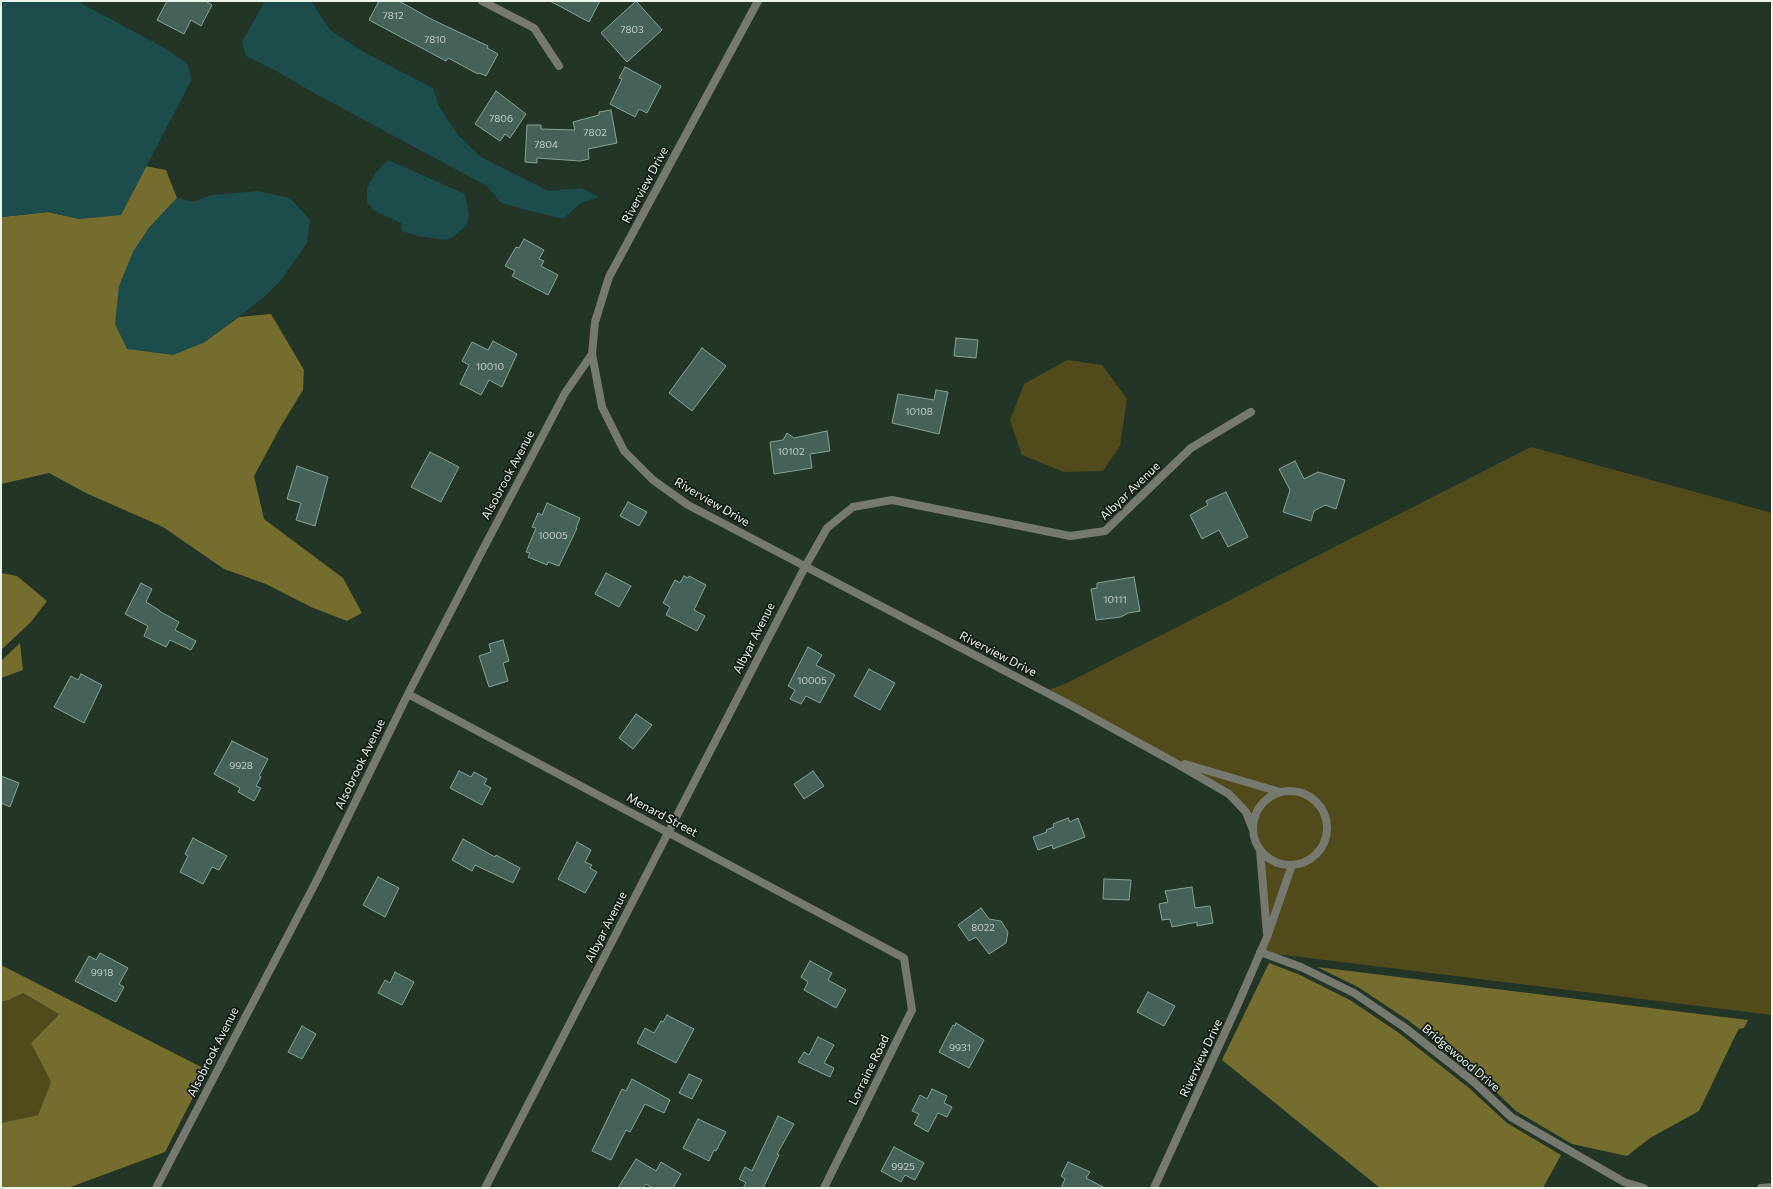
<!DOCTYPE html>
<html>
<head>
<meta charset="utf-8">
<style>
  body { margin:0 }
  #map { position:relative; width:1773px; height:1189px; overflow:hidden; background:#233526; font-family:Commissioner,sans-serif }
  canvas { display:block }
  .frame { position:absolute; inset:0; border:2px solid #e8f3ea; pointer-events:none }
</style>
</head>
<body>
<div id="map">
<canvas width="1773" height="1189"></canvas>
<div class="frame"></div>
</div>
<script>
const ctx = document.querySelector('canvas').getContext('2d');
ctx.lineJoin = 'round';
function fill(path, color) { ctx.fillStyle = color; ctx.fill(path, 'evenodd'); }
const toPath = rows => new Path2D(rows.map(r => 'M' + r).join(''));
function strokePath(path, color, width, dash) { ctx.strokeStyle = color; ctx.lineWidth = width; ctx.lineCap = dash ? 'butt' : 'round'; ctx.setLineDash(dash || []); ctx.stroke(path); }
function write(font, color, halo, rows, align = 'center') {
  ctx.font = font + ' Commissioner,sans-serif'; ctx.lineWidth = 3.5; ctx.setLineDash([]); ctx.textBaseline = 'middle'; ctx.strokeStyle = halo; ctx.fillStyle = color; for (const [text, x, y, turn = 0] of rows) {
    ctx.save(); ctx.translate(x, y); ctx.rotate((+turn || 0) * Math.PI / 180); ctx.textAlign = isNaN(turn) ? turn : align; if (halo) ctx.strokeText(text, 0, 0); ctx.fillText(text, 0, 0); ctx.restore();
  }
}
fill(toPath([
  [1067,360,1102,365,1127,399,1120,446,1103,471,1064,472,1022,455,1010,420,1024,384],
  [1531,447,1772,513,1772,1015,1260,952,1267,937,1260,850,1255,841,1253,830,1246,812,1229,794,1044,692,1067,683],
  [23,993,59,1013,31,1043,51,1082,38,1115,1,1123,1,1002,9,1000]
]), '#514b1c');
fill(toPath([
  [145,166,166,170,177,198,148,229,203,343,239,317,271,314,304,370,303,390,281,426,254,476,264,519,343,578,362,613,347,621,311,607,266,584,224,569,163,527,86,493,49,473,1,484,1,217,48,212,80,219,133,192],
  [1,573,17,576,47,601,31,622,1,650],
  [20,643,23,670,1,678,1,661],
  [1269,963,1298,974,1350,1000,1399,1033,1469,1088,1507,1123,1561,1155,1543,1188,1380,1188,1222,1060],
  [1,965,207,1070,165,1152,68,1188,1,1188,1,1123,38,1115,51,1082,31,1043,59,1014,23,993,9,1000,1,1002],
  [1317,967,1748,1020,1744,1028,1739,1029,1737,1032,1699,1111,1650,1138,1627,1156,1572,1144,1516,1111,1479,1076,1409,1021,1358,987]
]), '#746d2e');
fill(toPath([
  [1,1,77,1,159,45,187,63,192,79,121,215,80,219,48,212,1,217],
  [265,1,311,1,330,30,362,51,433,88,439,106,458,135,481,157,548,191,582,188,599,197,581,203,563,219,522,209,500,202,487,186,323,98,278,72,246,56,242,42],
  [388,160,465,194,469,215,466,226,454,236,446,240,417,236,402,231,401,223,375,211,367,203,367,189,375,173],
  [258,191,290,198,310,220,307,243,281,280,262,299,203,343,173,355,127,349,115,324,119,286,133,252,148,229,177,198,193,202,212,195]
]), '#1d4c4d');
const building = toPath([
  [167,1,205,1,212,5,201,26,191,20,184,34,157,20,167,1],
  [379,1,399,1,431,19,488,46,487,48,498,54,486,76,479,73,478,74,448,58,446,61,369,20,379,1],
  [550,1,600,1,589,22,550,1],
  [636,1,662,30,627,62,601,33,636,1],
  [625,67,661,86,647,113,639,109,635,117,610,104,622,79,619,78,625,67],
  [496,91,526,114,510,138,505,134,500,141,475,124,496,91],
  [611,110,617,143,588,149,589,159,580,161,537,158,537,163,525,162,527,125,541,125,541,129,575,130,573,122,599,115,599,112,611,110],
  [524,239,544,250,539,259,544,261,541,266,558,275,548,295,512,276,515,271,505,266,516,247,519,248,524,239],
  [956,338,978,340,976,358,954,356,956,338],
  [493,341,517,354,502,387,489,380,481,395,460,384,469,365,462,361,472,342,488,350,493,341],
  [702,348,726,366,692,411,669,393,702,348],
  [936,390,948,392,939,434,892,423,898,394,934,400,936,390],
  [827,431,830,451,810,454,812,468,774,474,770,442,783,440,787,433,794,438,827,431],
  [430,452,459,467,441,502,411,487,430,452],
  [1295,461,1304,479,1318,472,1345,480,1336,509,1325,505,1314,511,1311,521,1283,512,1290,490,1279,469,1295,461],
  [297,466,328,477,315,526,296,520,301,503,287,499,297,466],
  [1226,492,1248,537,1228,547,1219,530,1202,539,1190,515,1208,505,1206,501,1226,492],
  [628,502,647,512,639,526,620,516,628,502],
  [547,503,580,518,576,528,577,528,559,566,548,562,547,565,528,557,530,553,526,552,536,528,532,527,538,513,542,515,547,503],
  [606,573,631,586,619,607,595,594,606,573],
  [684,576,688,578,689,576,706,585,694,610,705,616,697,631,666,615,670,607,663,603,675,580,680,583,684,576],
  [1134,577,1140,611,1128,613,1121,617,1096,620,1091,589,1097,588,1097,583,1134,577],
  [141,583,152,589,146,602,159,610,159,611,179,622,175,630,196,641,191,650,170,640,166,647,144,636,148,626,125,614,141,583],
  [503,640,509,661,503,663,508,681,489,687,479,656,491,652,489,644,503,640],
  [808,647,822,655,816,665,835,675,820,703,806,696,801,704,790,699,795,690,788,686,808,647],
  [869,669,895,683,880,710,854,696,869,669],
  [81,674,102,685,84,723,54,707,71,676,78,680,81,674],
  [636,714,652,725,633,749,619,738,636,714],
  [232,741,268,759,259,776,261,777,256,786,261,788,254,801,238,792,240,788,214,774,232,741],
  [459,771,471,777,474,772,487,779,484,784,491,788,482,805,450,788,459,771],
  [813,771,824,786,804,799,794,784,813,771],
  [1,776,19,783,10,807,1,803,1,776],
  [1068,818,1070,822,1078,818,1085,837,1053,849,1052,845,1038,850,1033,837,1047,832,1046,830,1054,827,1053,824,1068,818],
  [193,838,227,856,219,870,212,867,203,884,180,872,188,856,185,854,193,838],
  [463,839,495,857,496,855,520,868,513,883,475,865,472,871,452,860,463,839],
  [577,842,591,850,585,862,592,865,590,868,597,872,585,893,558,879,577,842],
  [378,877,399,888,385,917,363,905,378,877],
  [1104,879,1131,880,1129,900,1103,899,1104,879],
  [1192,887,1195,908,1210,906,1213,923,1197,926,1197,922,1172,927,1170,919,1162,920,1159,904,1168,902,1165,891,1192,887],
  [981,908,989,919,1001,921,1008,932,1006,943,989,954,976,937,969,941,958,925,981,908],
  [100,953,128,968,119,984,124,987,116,1002,75,981,89,956,96,960,100,953],
  [810,961,832,973,828,980,846,990,836,1008,804,990,808,982,801,977,810,961],
  [395,972,414,982,402,1005,378,993,385,980,390,983,395,972],
  [1148,992,1175,1006,1164,1026,1137,1012,1148,992],
  [667,1015,694,1029,676,1063,637,1043,645,1028,654,1033,661,1021,663,1022,667,1015],
  [956,1023,984,1040,969,1068,939,1052,953,1025,955,1026,956,1023],
  [302,1026,316,1034,302,1059,288,1052,302,1026],
  [818,1037,834,1045,824,1063,834,1068,830,1077,798,1062,804,1052,809,1055,818,1037],
  [689,1074,702,1080,692,1099,679,1093,689,1074],
  [632,1079,670,1100,664,1113,645,1104,630,1132,626,1130,611,1160,592,1151,622,1089,626,1091,632,1079],
  [932,1089,947,1096,944,1103,952,1107,947,1117,938,1113,928,1132,914,1124,919,1114,912,1111,920,1095,927,1099,932,1089],
  [778,1116,794,1124,777,1154,779,1155,763,1188,743,1188,746,1183,739,1179,745,1167,752,1171,778,1116],
  [698,1119,726,1132,716,1151,714,1150,709,1161,683,1148,698,1119],
  [894,1147,924,1163,915,1180,905,1175,901,1182,881,1171,894,1147],
  [636,1159,656,1171,661,1162,681,1174,673,1188,653,1188,646,1184,643,1188,618,1188,636,1159],
  [1068,1162,1090,1172,1086,1178,1105,1188,1061,1188,1065,1179,1061,1176,1068,1162]
]);
fill(building, '#466158');
strokePath(building, '#86a399', 1);
strokePath(toPath([
  [482,1,534,28,559,66],
  [408,694,904,958,912,1010,824,1188],
  [1260,952,1301,967,1354,993,1404,1027,1474,1082,1511,1117,1624,1182,1644,1188],
  [156,1188,318,878,408,694,480,555,565,393,592,354],
  [485,1188,805,567,827,528,853,507,892,500,1070,536,1105,531,1191,448,1251,412],
  [1761,1188,1772,1187]
]), '#75796f', 8);
strokePath(toPath([
  [758,1,609,277,595,322,592,354,602,407,624,451,653,480,688,505,1072,706,1172,761,1229,794,1246,812,1253,830],
  [1185,764,1280,792],
  '1253 828a37 37 0 1 1 74 0a37 37 0 1 1-74 0Z',
  [1260,850,1267,934],
  [1154,1188,1238,1004,1267,937,1292,865]
]), '#75796f', 8);
write('10px', '#c0cec6', null, [
  ["7812",393,16],
  ["7803",632,30],
  ["7810",435,40],
  ["7806",501,119],
  ["7802",595,133],
  ["7804",546,145],
  ["10010",490,367],
  ["10108",919,412],
  ["10102",791,452],
  ["10005",553,536],
  ["10111",1115,600],
  ["10005",812,681],
  ["9928",241,766],
  ["8022",983,928],
  ["9918",102,973],
  ["9931",960,1048],
  ["9925",903,1167]
]);
write('12px', '#e8f3ea', '#121a14', [
  ["Riverview Drive",645,185,-62],
  ["Alsobrook Avenue",508,475,-62],
  ["Albyar Avenue",1130,491,-44],
  ["Riverview Drive",712,502,30],
  ["Albyar Avenue",754,638,-63],
  ["Riverview Drive",998,654,27],
  ["Alsobrook Avenue",360,764,-64],
  ["Menard Street",662,815,28],
  ["Albyar Avenue",606,927,-63],
  ["Alsobrook Avenue",213,1052,-63],
  ["Riverview Drive",1201,1058,-65],
  ["Bridgewood Drive",1461,1058,40],
  ["Lorraine Road",869,1070,-64]
]);
</script>
</body>
</html>
